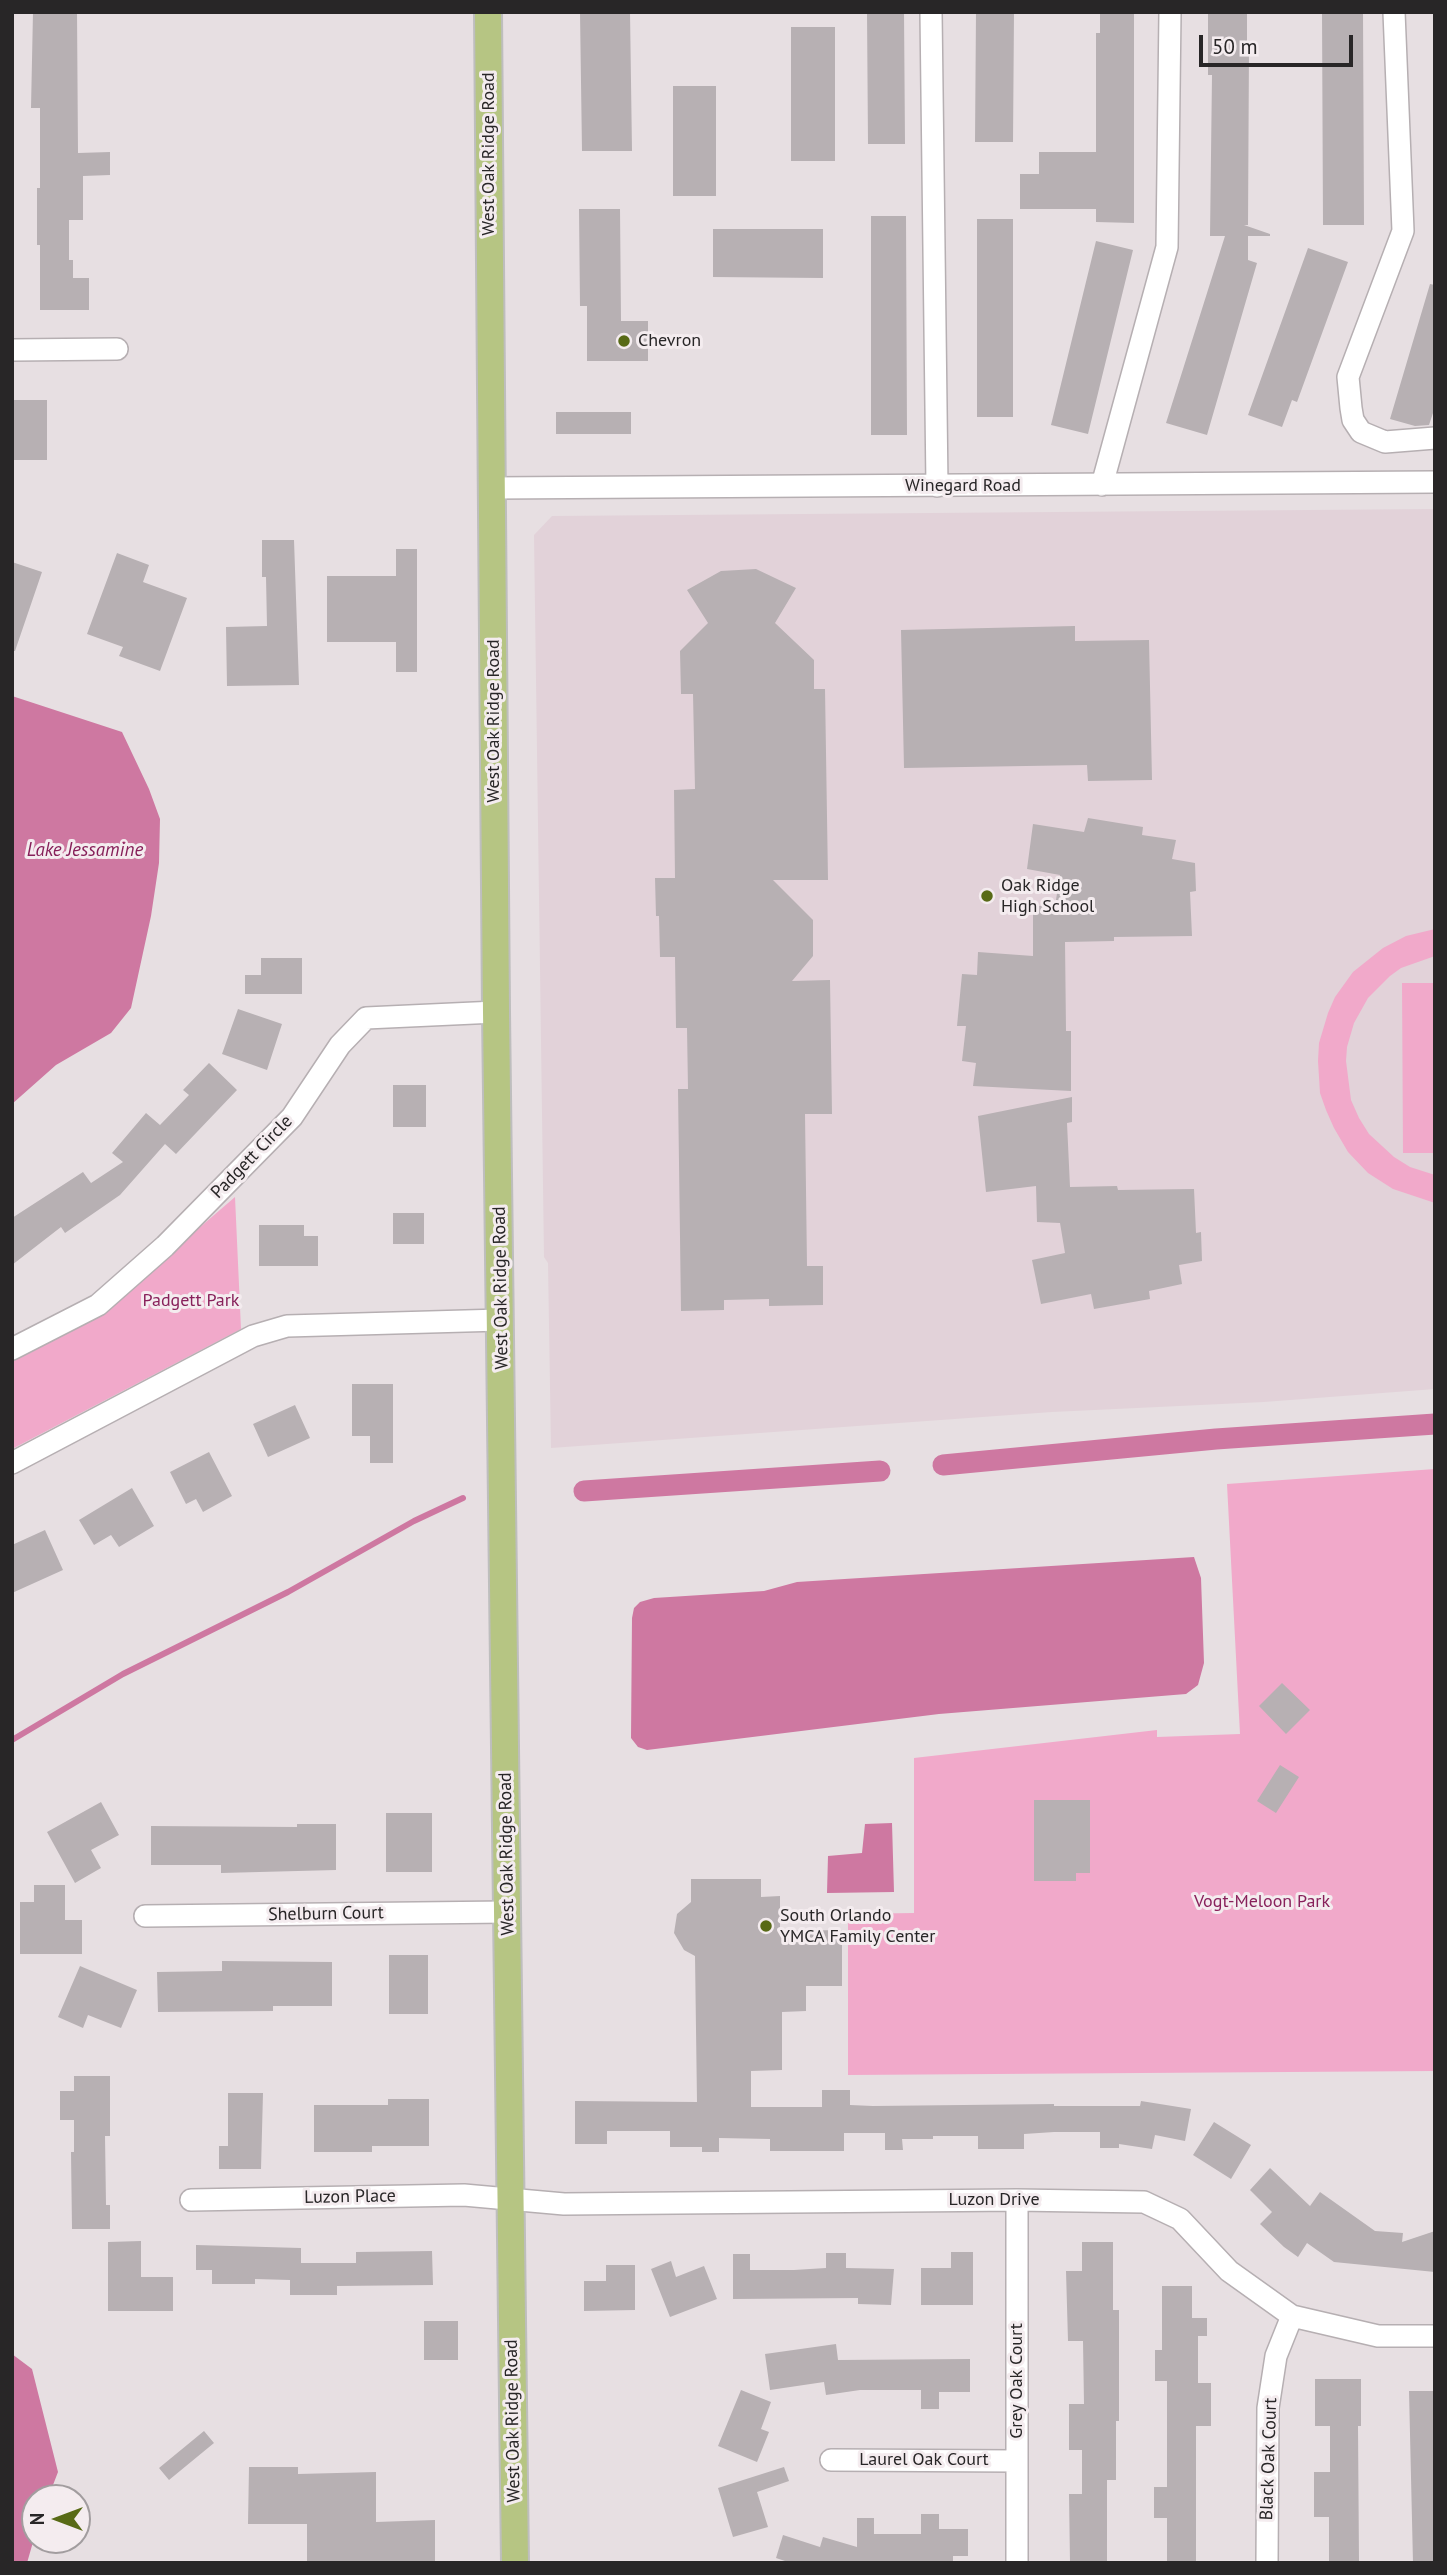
<!DOCTYPE html>
<html>
<head>
<meta charset="utf-8">
<style>
  body { margin:0 }
  #map { position:relative; width:1447px; height:2575px; overflow:hidden; background:#e7dfe2; font-family:"PT Sans",sans-serif }
  canvas { display:block }
  .frame { position:absolute; inset:0; border:14px solid #282627; pointer-events:none }
  .north { position:absolute; left:21px; top:2484px; width:70px; height:70px; box-sizing:border-box; background:#f4ecef; border:2px solid #a29d9f; border-radius:50%; rotate:270deg; font-size:19px; font-weight:700; line-height:28px; text-align:center; color:#282627 }
  .north::after { content:''; display:block; margin:auto; width:24px; height:32px; background:#586a16; clip-path:polygon(50% 0,100% 100%,50% 72%,0 100%) }
  .scale { position:absolute; left:1199px; top:35px; width:154px; height:32px; box-sizing:border-box; border:4px solid #282627; border-top:0; padding-left:9px; font-size:21px; line-height:24px; white-space:nowrap; color:#282627; -webkit-text-stroke:5px #f4ecef; paint-order:stroke }
</style>
</head>
<body>
<div id="map">
<canvas width="1447" height="2575"></canvas>
<div class="frame"></div>
<div class="north">N</div>
<div class="scale">50 m</div>
</div>
<script>
const ctx = document.querySelector('canvas').getContext('2d');
ctx.lineJoin = 'round';
function fill(path, color) { ctx.fillStyle = color; ctx.fill(path, 'evenodd'); }
const toPath = rows => new Path2D(rows.map(r => 'M' + r).join(''));
function strokePath(path, color, width, dash) { ctx.strokeStyle = color; ctx.lineWidth = width; ctx.lineCap = dash ? 'butt' : 'round'; ctx.setLineDash(dash || []); ctx.stroke(path); }
function write(font, color, halo, rows, align = 'center') {
  ctx.font = font + ' "PT Sans",sans-serif'; ctx.lineWidth = 6; ctx.setLineDash([]); ctx.textBaseline = 'middle'; ctx.strokeStyle = halo; ctx.fillStyle = color; for (const [text, x, y, turn = 0] of rows) {
    ctx.save(); ctx.translate(x, y); ctx.rotate((+turn || 0) * Math.PI / 180); ctx.textAlign = isNaN(turn) ? turn : align; if (halo) ctx.strokeText(text, 0, 0); ctx.fillText(text, 0, 0); ctx.restore();
  }
}
fill(toPath([
  [1435,509,1435,1389,1264,1402,1052,1412,551,1448,548,1263,544,1257,534,535,552,516]
]), '#e2d2d9');
fill(toPath([
  [1435,929,1435,956,1401,968,1390,976,1368,998,1354,1023,1347,1047,1346,1061,1351,1100,1359,1118,1369,1134,1394,1157,1410,1167,1435,1175,1435,1203,1393,1189,1368,1173,1348,1152,1334,1128,1326,1110,1320,1093,1318,1061,1319,1043,1328,1013,1335,997,1353,972,1383,948,1406,936],
  [1402,983,1435,983,1435,1153,1403,1153],
  [235,1197,241,1329,12,1449,12,1359,32,1352,105,1309],
  [1435,1469,1435,2071,848,2075,848,1914,914,1913,914,1758,1157,1730,1157,1737,1240,1734,1227,1484]
]), '#f1a9ca');
fill(toPath([
  [12,696,122,732,149,789,160,819,159,863,151,916,131,1008,111,1033,56,1065,12,1104],
  [1194,1557,1201,1578,1204,1663,1198,1685,1186,1694,939,1714,647,1750,638,1747,631,1738,632,1618,634,1608,640,1602,654,1598,764,1591,797,1582],
  [892,1823,894,1892,827,1893,828,1856,862,1853,865,1824],
  [12,2354,32,2369,58,2472,48,2498,35,2498,35,2535,27,2563,12,2563]
]), '#ce78a1');
strokePath(toPath([
  [12,1740,123,1674,288,1592,414,1521,463,1498]
]), '#ce78a1', 6);
strokePath(toPath([
  [943,1465,1216,1439,1435,1424],
  [584,1491,880,1471]
]), '#ce78a1', 21);
fill(toPath([
  [33,12,77,12,78,153,110,152,110,175,83,176,83,220,69,220,69,260,73,260,73,278,89,278,89,310,40,310,40,245,37,245,37,188,40,188,40,108,31,108],
  [580,12,630,12,632,151,582,151],
  [867,12,904,12,905,144,868,144],
  [976,12,1014,12,1013,142,975,142],
  [1100,12,1134,12,1134,223,1096,222,1096,209,1020,209,1020,174,1039,174,1039,152,1096,152,1096,33,1100,33],
  [1208,12,1247,12,1247,47,1249,47,1248,225,1244,225,1270,234,1270,236,1248,236,1248,260,1257,263,1207,435,1166,423,1225,236,1210,236,1212,75,1208,75],
  [1322,12,1363,12,1364,225,1323,225],
  [791,27,835,27,835,161,791,161],
  [673,86,716,86,716,196,673,196],
  [579,209,620,209,621,321,648,321,648,361,587,361,587,306,580,306],
  [871,216,906,216,907,435,871,435],
  [977,219,1013,219,1013,417,977,417],
  [713,229,823,229,823,278,713,277],
  [1096,241,1133,250,1088,434,1051,425],
  [1308,248,1348,262,1297,402,1292,400,1282,427,1248,415],
  [1430,284,1435,285,1435,407,1429,425,1415,426,1390,419],
  [12,400,47,400,47,460,12,460],
  [556,412,631,412,631,434,556,434],
  [262,540,294,540,299,685,227,686,226,627,267,626,266,577,262,577],
  [396,549,417,549,417,672,396,672,396,642,327,642,327,576,396,576],
  [117,553,149,565,143,582,187,598,160,671,119,656,123,647,87,634],
  [12,562,42,572,15,651,12,651],
  [756,569,796,588,775,623,814,660,814,689,825,689,828,880,773,880,813,920,813,956,792,981,830,980,832,1114,805,1114,807,1266,823,1266,823,1305,769,1306,769,1299,724,1300,724,1310,681,1311,678,1089,688,1089,687,1028,676,1028,675,957,660,957,659,916,656,916,655,878,675,878,674,790,695,789,693,694,681,694,680,651,708,623,687,590,721,571],
  [1075,626,1075,641,1149,640,1152,780,1088,781,1087,765,904,768,901,630],
  [1088,818,1143,827,1142,835,1176,840,1172,859,1195,863,1196,891,1190,892,1192,936,1114,937,1114,941,1065,942,1066,1031,1071,1031,1071,1091,973,1086,976,1063,962,1061,966,1026,957,1026,962,974,977,975,978,952,1033,956,1033,906,1055,906,1060,875,1027,869,1033,824,1084,832],
  [261,958,302,958,302,994,245,994,245,975,261,975],
  [238,1009,282,1024,267,1070,222,1054],
  [209,1063,237,1090,176,1154,165,1144,120,1195,65,1233,61,1227,12,1265,12,1218,83,1172,91,1183,123,1162,112,1153,146,1113,160,1125,189,1095,183,1090],
  [393,1085,426,1085,426,1127,393,1127],
  [1072,1097,1072,1122,1067,1123,1070,1187,1117,1186,1118,1190,1194,1189,1196,1233,1201,1232,1202,1261,1179,1265,1182,1284,1149,1291,1150,1299,1094,1309,1091,1294,1041,1304,1032,1260,1065,1253,1060,1223,1037,1222,1036,1186,986,1192,978,1116],
  [393,1213,424,1213,424,1244,393,1244],
  [259,1225,304,1225,304,1236,318,1236,318,1266,259,1266],
  [352,1384,393,1384,393,1463,370,1463,370,1436,352,1436],
  [295,1405,310,1438,268,1457,253,1424],
  [209,1452,232,1496,203,1512,196,1499,186,1504,170,1472],
  [132,1488,154,1526,119,1547,111,1535,94,1545,79,1520],
  [45,1530,63,1570,12,1593,12,1545],
  [1282,1683,1310,1710,1286,1734,1259,1706],
  [1280,1765,1299,1777,1276,1813,1257,1801],
  [1034,1800,1090,1800,1090,1873,1076,1873,1076,1881,1034,1881],
  [101,1802,119,1835,91,1850,101,1868,75,1883,47,1832],
  [386,1813,432,1813,432,1872,386,1872],
  [297,1824,336,1824,336,1870,221,1873,221,1865,151,1865,151,1826,297,1827],
  [691,1879,761,1879,761,1897,780,1896,780,1931,842,1930,842,1986,806,1986,806,2011,782,2012,782,2070,751,2071,751,2107,822,2107,822,2090,850,2090,850,2105,873,2106,1054,2104,1054,2106,1140,2106,1141,2101,1191,2109,1185,2141,1155,2135,1152,2149,1119,2144,1119,2148,1100,2148,1100,2132,1054,2132,1024,2134,1024,2149,978,2149,978,2136,933,2136,933,2139,902,2139,903,2150,885,2150,885,2133,844,2133,844,2151,770,2151,770,2139,719,2138,719,2152,702,2152,702,2147,670,2147,670,2131,607,2131,607,2144,575,2144,575,2101,697,2102,695,1956,684,1950,674,1933,677,1914,691,1902],
  [34,1885,65,1885,65,1920,82,1920,82,1954,20,1954,20,1902,34,1902],
  [389,1955,428,1955,428,2014,389,2014],
  [222,1961,332,1962,332,2006,273,2006,273,2011,158,2012,157,1972,222,1971],
  [80,1966,137,1990,121,2028,88,2015,83,2028,58,2017],
  [74,2076,110,2076,110,2136,105,2136,106,2205,110,2205,110,2229,72,2229,71,2152,74,2152,74,2120,60,2120,60,2091,74,2091],
  [228,2093,263,2093,261,2169,219,2169,219,2146,228,2146],
  [388,2099,429,2099,429,2146,372,2146,372,2152,314,2152,314,2105,388,2105],
  [1214,2122,1251,2145,1231,2179,1193,2155],
  [1270,2168,1310,2206,1320,2192,1375,2231,1403,2233,1402,2242,1435,2231,1435,2272,1334,2262,1307,2243,1298,2257,1284,2247,1260,2224,1272,2212,1250,2190],
  [141,2241,141,2277,173,2277,173,2311,108,2311,108,2242],
  [1082,2242,1113,2242,1113,2310,1119,2310,1119,2421,1116,2421,1116,2480,1107,2480,1107,2563,1070,2563,1069,2494,1082,2494,1082,2450,1069,2450,1069,2404,1084,2404,1083,2341,1068,2341,1066,2271,1082,2271],
  [196,2245,301,2248,301,2263,356,2263,356,2252,432,2251,433,2285,337,2286,337,2295,290,2295,290,2280,255,2279,255,2284,212,2284,212,2270,196,2270],
  [951,2252,973,2252,973,2305,921,2305,921,2268,951,2268],
  [826,2253,846,2253,846,2268,894,2269,891,2305,858,2304,858,2298,733,2299,733,2254,750,2254,750,2270,794,2270,826,2268],
  [671,2261,676,2277,704,2266,717,2299,670,2317,651,2269],
  [606,2265,635,2265,635,2310,584,2311,584,2281,606,2281],
  [1162,2286,1192,2286,1192,2318,1207,2318,1207,2336,1198,2336,1198,2383,1211,2383,1211,2426,1196,2426,1196,2563,1167,2563,1167,2518,1154,2518,1154,2487,1167,2487,1167,2381,1155,2381,1155,2350,1162,2350],
  [424,2321,458,2321,458,2360,424,2360],
  [836,2344,838,2360,970,2359,970,2392,939,2392,939,2409,921,2409,921,2390,860,2390,826,2395,824,2382,770,2390,765,2354],
  [1315,2379,1361,2379,1361,2426,1358,2426,1359,2563,1329,2563,1329,2517,1314,2517,1314,2472,1330,2472,1330,2426,1315,2426],
  [741,2390,771,2402,761,2429,769,2432,757,2462,718,2446],
  [1409,2391,1435,2391,1435,2563,1413,2563],
  [204,2431,214,2443,169,2480,159,2468],
  [249,2467,298,2467,298,2474,376,2472,376,2522,435,2520,435,2563,307,2563,307,2524,248,2524],
  [784,2467,789,2481,757,2492,768,2527,733,2537,718,2488],
  [921,2514,939,2514,939,2529,968,2529,968,2556,953,2556,953,2563,791,2563,776,2558,783,2535,820,2547,823,2537,857,2547,857,2518,874,2518,874,2534,921,2534]
]), '#b7b0b3');
const minor = toPath([
  [931,12,937,486],
  [1394,12,1403,231,1348,377,1351,408,1353,420,1361,432,1385,442,1435,438],
  [12,350,117,349],
  [1102,485,1167,247,1170,12],
  [492,488,1435,482],
  [12,1349,98,1305,165,1246,292,1117,340,1045,366,1018,496,1012],
  [12,1463,253,1336,287,1326,501,1320],
  [145,1916,507,1912],
  [191,2200,464,2195,564,2204,1017,2200,1144,2202,1180,2219,1229,2271,1292,2316,1378,2336,1435,2336],
  [1017,2200,1017,2563],
  [831,2460,1017,2461],
  [1267,2563,1268,2408,1276,2356,1292,2316]
]);
const major = toPath([
  [488,12,496,1012,515,2563]
]);
strokePath(minor, '#b6afb2', 24);
strokePath(major, '#bebebe', 30);
strokePath(minor, '#fff', 21);
strokePath(major, '#b6c583', 26);
for (const [x, y, r, color] of [
  [624,341,7,"#586a16"],
  [987,896,7,"#586a16"],
  [766,1926,7,"#586a16"]
]) { const dot = new Path2D(); dot.arc(x, y, r, 0, 2 * Math.PI); ctx.fillStyle = color; ctx.fill(dot); strokePath(dot, '#f4ecef', 2.5); }
write('18px', '#282627', '#f4ecef', [
  ["West Oak Ridge Road",489,154,-90],
  ["Winegard Road",963,486],
  ["West Oak Ridge Road",494,721,-90],
  ["Padgett Circle",252,1157,-46],
  ["West Oak Ridge Road",501,1288,-91],
  ["West Oak Ridge Road",507,1854,-91],
  ["Shelburn Court",326,1914,-1],
  ["Luzon Place",350,2197,-1],
  ["Luzon Drive",994,2200],
  ["Grey Oak Court",1017,2381,-90],
  ["West Oak Ridge Road",513,2421,-91],
  ["Black Oak Court",1269,2459,-88],
  ["Laurel Oak Court",924,2460]
]);
write('18px', '#282627', '#f4ecef', [
  ["Chevron",638,341],
  ["Oak Ridge",1001,886],
  ["High School",1001,907],
  ["South Orlando",780,1916],
  ["YMCA Family Center",780,1937]
], 'left');
write('18px', '#88215b', '#f4ecef', [
  ["Padgett Park",191,1301],
  ["Vogt-Meloon Park",1262,1902]
]);
write('italic 19px', '#861f59', '#f4ecef', [
  ["Lake Jessamine",85,851]
]);
</script>
</body>
</html>
